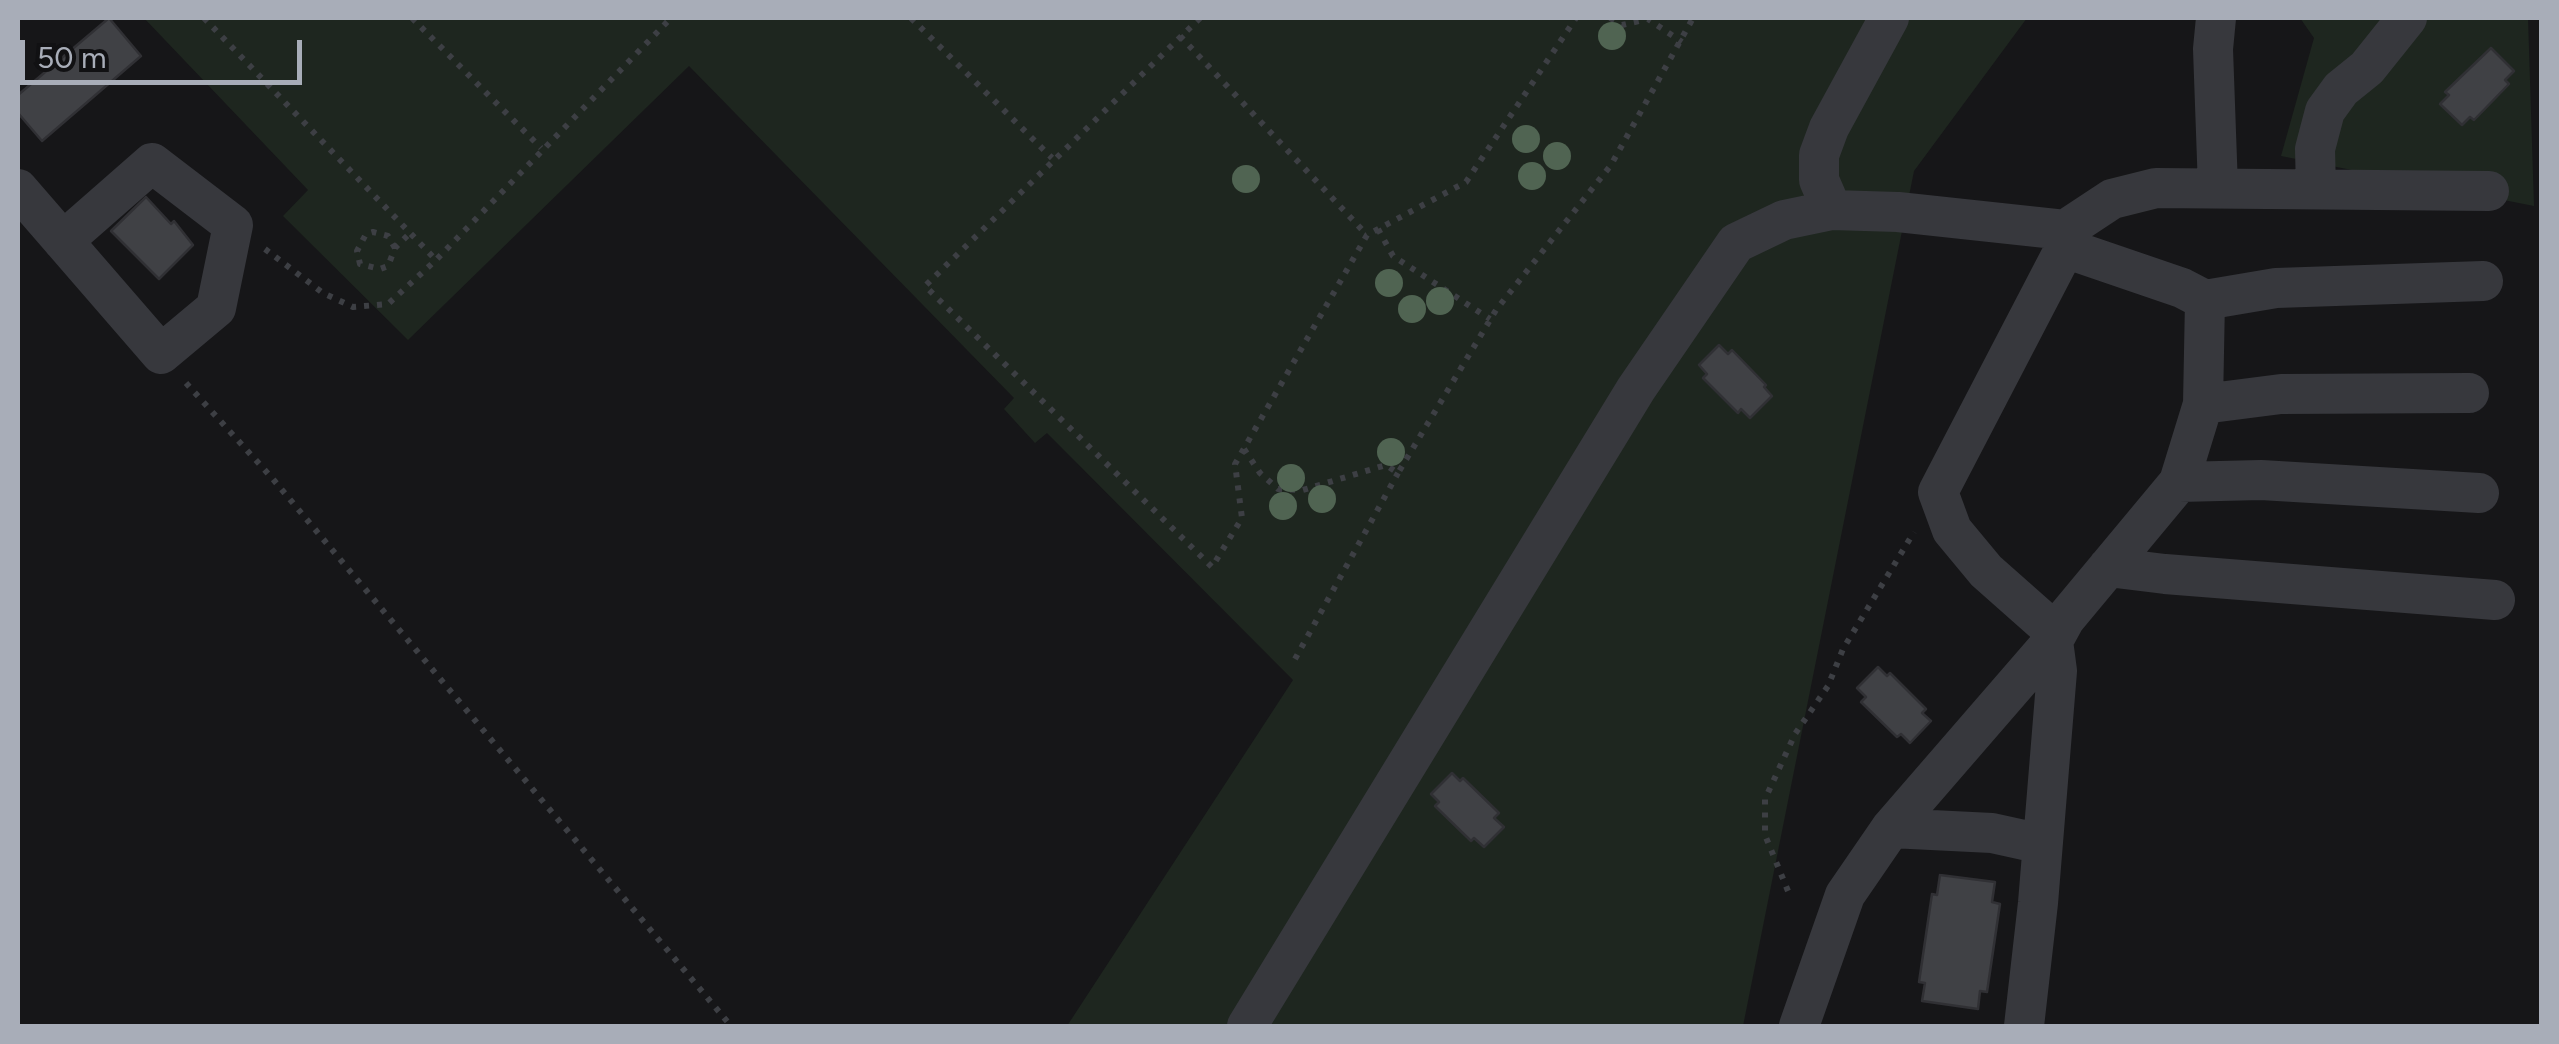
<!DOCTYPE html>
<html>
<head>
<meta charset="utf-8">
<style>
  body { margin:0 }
  #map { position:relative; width:2559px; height:1044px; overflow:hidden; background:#161618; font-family:Figtree,sans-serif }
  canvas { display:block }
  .frame { position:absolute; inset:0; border:20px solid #a8adb8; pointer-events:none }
  .scale { position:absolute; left:20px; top:40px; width:282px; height:45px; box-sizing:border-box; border:5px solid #a8adb8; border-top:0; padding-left:12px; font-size:30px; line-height:35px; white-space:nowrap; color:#a8adb8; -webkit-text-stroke:8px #111113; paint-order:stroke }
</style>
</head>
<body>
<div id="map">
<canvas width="2559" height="1044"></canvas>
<div class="frame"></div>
<div class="scale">50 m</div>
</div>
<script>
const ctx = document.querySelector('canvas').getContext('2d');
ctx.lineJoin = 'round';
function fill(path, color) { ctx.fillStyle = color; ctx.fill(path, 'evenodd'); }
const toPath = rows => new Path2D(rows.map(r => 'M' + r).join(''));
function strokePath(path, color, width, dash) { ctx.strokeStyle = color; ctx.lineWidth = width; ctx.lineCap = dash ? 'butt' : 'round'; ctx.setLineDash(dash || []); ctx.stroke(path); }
fill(toPath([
  [144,18,2027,18,1914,171,1743,1026,1067,1026,1293,680,1047,433,1035,443,1004,409,1014,398,689,66,408,340,283,216,308,190],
  [2300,18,2528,18,2534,206,2281,156,2314,38]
]), '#1e261f');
const building = toPath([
  [109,18,141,56,42,141,18,113,18,95,109,18],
  [2491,48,2514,71,2505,80,2509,84,2474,120,2470,117,2462,125,2440,104,2449,95,2445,92,2491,48],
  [146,197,171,224,174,221,193,245,159,279,111,231,146,197],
  [1719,345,1728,354,1732,350,1766,385,1764,387,1772,396,1750,418,1741,409,1738,413,1703,378,1707,374,1699,365,1719,345],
  [1878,667,1887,676,1890,673,1926,709,1922,713,1931,721,1910,743,1901,734,1897,737,1861,702,1866,697,1857,688,1878,667],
  [1452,773,1460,781,1463,778,1499,813,1494,818,1504,827,1484,847,1474,838,1471,841,1435,806,1439,802,1431,794,1452,773],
  [1940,875,1995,882,1992,902,2000,904,1987,992,1980,991,1978,1009,1922,1001,1925,983,1919,982,1932,894,1937,895,1940,875]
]);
fill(building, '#404145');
strokePath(building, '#303034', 2.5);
strokePath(toPath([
  [204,18,436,260],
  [412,18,541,148],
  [911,18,1052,158],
  [1200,18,925,286,1212,567,1242,518,1235,464,1367,235,1466,182,1576,18],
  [1610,18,1622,25,1648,19,1682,42],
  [1180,36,1367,235],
  [1378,229,1393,256,1490,319],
  [395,248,388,236,373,232,366,234,357,251,360,264,380,269,388,266,395,248,410,233],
  [265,249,323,293,353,307,388,304,436,260,671,18],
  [186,383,272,478,731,1026],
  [1244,449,1260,473,1278,489,1303,490,1386,465,1398,473,1496,310,1611,165,1693,18],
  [1295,659,1398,473],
  [1788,891,1765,835,1765,799,1795,734,1828,686,1843,649,1914,532]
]), '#3d3f44', 6, [5, 8]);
strokePath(toPath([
  [2216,18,2213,49,2218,188],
  [18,189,161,354,216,308,233,225,152,163,63,241],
  [2316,189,2315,149,2325,111,2341,89,2367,68,2407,18],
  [1832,210,1819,180,1819,155,1829,128,1889,18],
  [2205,300,2276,288,2483,281],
  [2203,404,2281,394,2469,393],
  [2179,482,2261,480,2479,493],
  [2108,567,2165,574,2495,600],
  [1891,828,1992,833,2042,844],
  [1247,1026,1636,389,1736,243,1784,220,1832,210,1898,212,2065,230],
  [1799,1026,1845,895,1891,828,2053,641,2065,619,2179,482,2203,404,2205,300,2182,288,2065,248],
  [2024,1026,2038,903,2057,671,2053,641,2047,625,1986,571,1952,530,1938,492,2065,248,2065,230,2112,199,2156,188,2489,191]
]), '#37383d', 40);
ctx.fillStyle = '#506452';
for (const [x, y] of [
  [1612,36],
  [1526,139],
  [1557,156],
  [1532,176],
  [1246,179],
  [1389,283],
  [1440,301],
  [1412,309],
  [1391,452],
  [1291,478],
  [1322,499],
  [1283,506]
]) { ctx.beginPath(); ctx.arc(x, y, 14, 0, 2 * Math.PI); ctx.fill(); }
</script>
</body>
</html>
